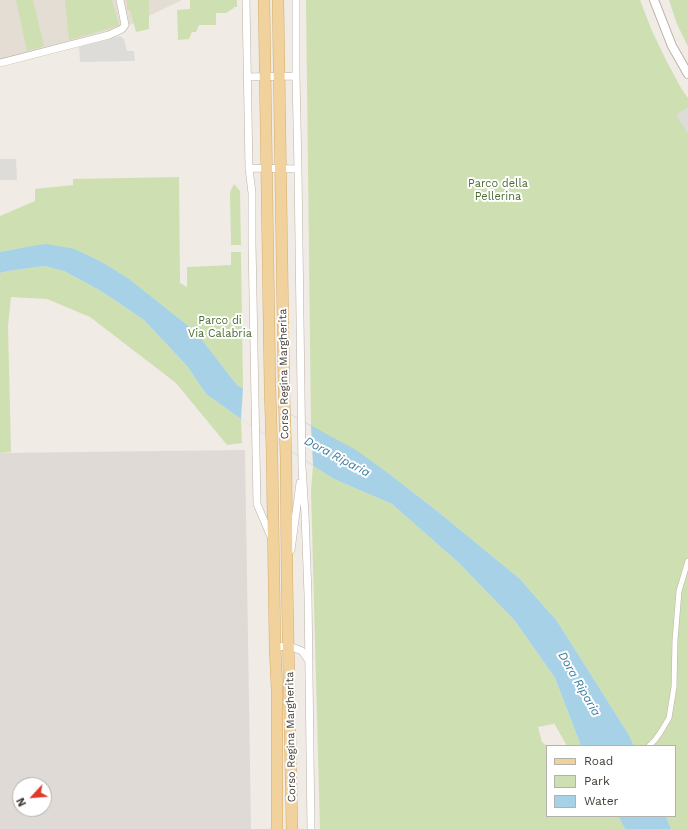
<!DOCTYPE html>
<html>
<head>
<meta charset="utf-8">
<style>
  body { margin:0 }
  #map { position:relative; width:688px; height:829px; overflow:hidden; background:#f0ebe5; font-family:"Work Sans",sans-serif }
  canvas { display:block }
  .legend { position:absolute; left:546px; top:745px; width:130px; height:72px; box-sizing:border-box; background:#fff; border:1px solid #b3b1ae; margin:0; padding:5px 7px; list-style:none; font-size:12px; color:#413b35 }
  .legend li { display:flex; align-items:center; gap:8px; height:20px }
  .legend b { width:20px; border:1px solid #b3b1ae }
  .north { position:absolute; left:12px; top:777px; width:40px; height:40px; box-sizing:border-box; background:#fff; border:1px solid #b3b1ae; border-radius:50%; rotate:244deg; font-size:11px; font-weight:700; line-height:16px; text-align:center; color:#413b35 }
  .north::after { content:''; display:block; margin:auto; width:14px; height:18px; background:#df392c; clip-path:polygon(50% 0,100% 100%,50% 72%,0 100%) }
</style>
</head>
<body>
<div id="map">
<canvas width="688" height="829"></canvas>
<ul class="legend">
<li><b style="height:5px;background:#f1d29c"></b>Road</li>
<li><b style="height:11px;background:#cee0b2"></b>Park</li>
<li><b style="height:11px;background:#a7d1e6"></b>Water</li>
</ul>
<div class="north">N</div>
</div>
<script>
const ctx = document.querySelector('canvas').getContext('2d');
ctx.lineJoin = 'round';
function fill(path, color) { ctx.fillStyle = color; ctx.fill(path, 'evenodd'); }
const toPath = rows => new Path2D(rows.map(r => 'M' + r).join(''));
function strokePath(path, color, width, dash) { ctx.strokeStyle = color; ctx.lineWidth = width; ctx.lineCap = dash ? 'butt' : 'round'; ctx.setLineDash(dash || []); ctx.stroke(path); }
function write(font, color, halo, rows, align = 'center') {
  ctx.font = font + ' "Work Sans",sans-serif'; ctx.lineWidth = 4; ctx.setLineDash([]); ctx.textBaseline = 'middle'; ctx.strokeStyle = halo; ctx.fillStyle = color; for (const [text, x, y, turn = 0] of rows) {
    ctx.save(); ctx.translate(x, y); ctx.rotate((+turn || 0) * Math.PI / 180); ctx.textAlign = isNaN(turn) ? turn : align; if (halo) ctx.strokeText(text, 0, 0); ctx.fillText(text, 0, 0); ctx.restore();
  }
}
fill(toPath([
  [0,0,182,0,122,29,0,66]
]), '#e3ddd3');
fill(toPath([
  [245,450,251,829,0,829,0,453],
  [20,785,44,785,44,809,20,809]
]), '#dfdad6');
fill(toPath([
  [16,0,33,0,44,46,27,51],
  [65,0,112,0,119,25,118,26,69,40],
  [127,0,149,0,149,29,136,32,130,10,127,10],
  [190,0,237,0,237,7,234,7,234,8,226,13,216,13,216,25,199,25,196,32,192,32,189,39,178,40,177,10,190,9],
  [306,0,640,0,652,31,667,62,681,88,688,98,688,829,671,829,666,816,675,816,675,746,634,746,629,735,557,621,520,579,436,510,392,476,311,426],
  [669,0,688,0,688,47,677,24],
  [179,177,180,283,187,287,187,267,231,265,231,252,241,252,243,388,237,385,196,332,128,278,102,262,75,249,31,246,0,252,0,216,35,201,35,189,73,185,73,179],
  [234,184,240,191,241,245,231,245,230,192],
  [44,266,64,271,101,291,144,320,187,366,206,394,241,419,242,443,227,445,176,383,90,317,47,299,11,297,8,326,11,452,0,453,0,273,8,271],
  [313,465,334,479,392,504,459,563,515,621,555,678,581,746,567,746,554,723,553,724,538,727,542,742,547,746,547,816,618,816,625,829,320,829,311,491]
]), '#cee0b2');
fill(toPath([
  [120,36,124,39,127,51,134,51,135,61,80,62,79,47],
  [688,107,688,134,676,115],
  [0,159,16,159,17,180,0,180]
]), '#dedcd9');
fill(toPath([
  [46,244,75,249,102,262,128,278,196,332,237,385,356,450,392,476,436,510,520,579,557,621,629,735,634,746,581,746,555,678,515,621,459,563,392,504,334,479,241,419,206,394,187,366,144,320,101,291,64,271,44,266,8,271,0,273,0,252,31,246],
  [618,816,666,816,671,829,625,829]
]), '#a7d1e6');
fill(toPath([
  [243,388,311,426,313,465,241,419]
]), '#f0ebe5');
const pedestrian = toPath([
  [649,746,655,740,660,733,669,718,674,687,675,640,679,591,688,561]
]);
const minor = toPath([
  [246,0,249,168,252,193,252,243,257,504,271,537],
  [296,0,296,76,298,169,302,467,305,514,308,595,311,829],
  [0,63,109,35,122,29,125,25,120,0],
  [247,77,296,76],
  [249,168,298,169],
  [291,550,300,483],
  [275,647,289,646,302,651,309,661]
]);
const tertiary = toPath([
  [654,0,672,46,688,74]
]);
const primary = toPath([
  [264,0,270,388,272,453,275,647,277,690,277,829],
  [278,0,284,392,286,459,287,579,292,829]
]);
strokePath(pedestrian, '#bab2a8', 6);
strokePath(minor, '#bab2a8', 8);
strokePath(tertiary, '#bab2a8', 10);
strokePath(primary, '#d4ad6f', 12);
strokePath(pedestrian, '#fff', 5);
strokePath(minor, '#fff', 7);
strokePath(tertiary, '#fff', 8);
strokePath(primary, '#f1d29c', 11);
write('11px', '#4b6b30', '#fff', [
  ["Parco della",498,184],
  ["Pellerina",498,197],
  ["Parco di",220,321],
  ["Via Calabria",220,334]
]);
write('11px', '#413b35', '#fff', [
  ["Corso Regina Margherita",284,374,-91],
  ["Corso Regina Margherita",291,737,-91]
]);
write('italic 12px', '#3c7d9f', '#fff', [
  ["Dora Riparia",337,457,28],
  ["Dora Riparia",579,684,60]
]);
</script>
</body>
</html>
